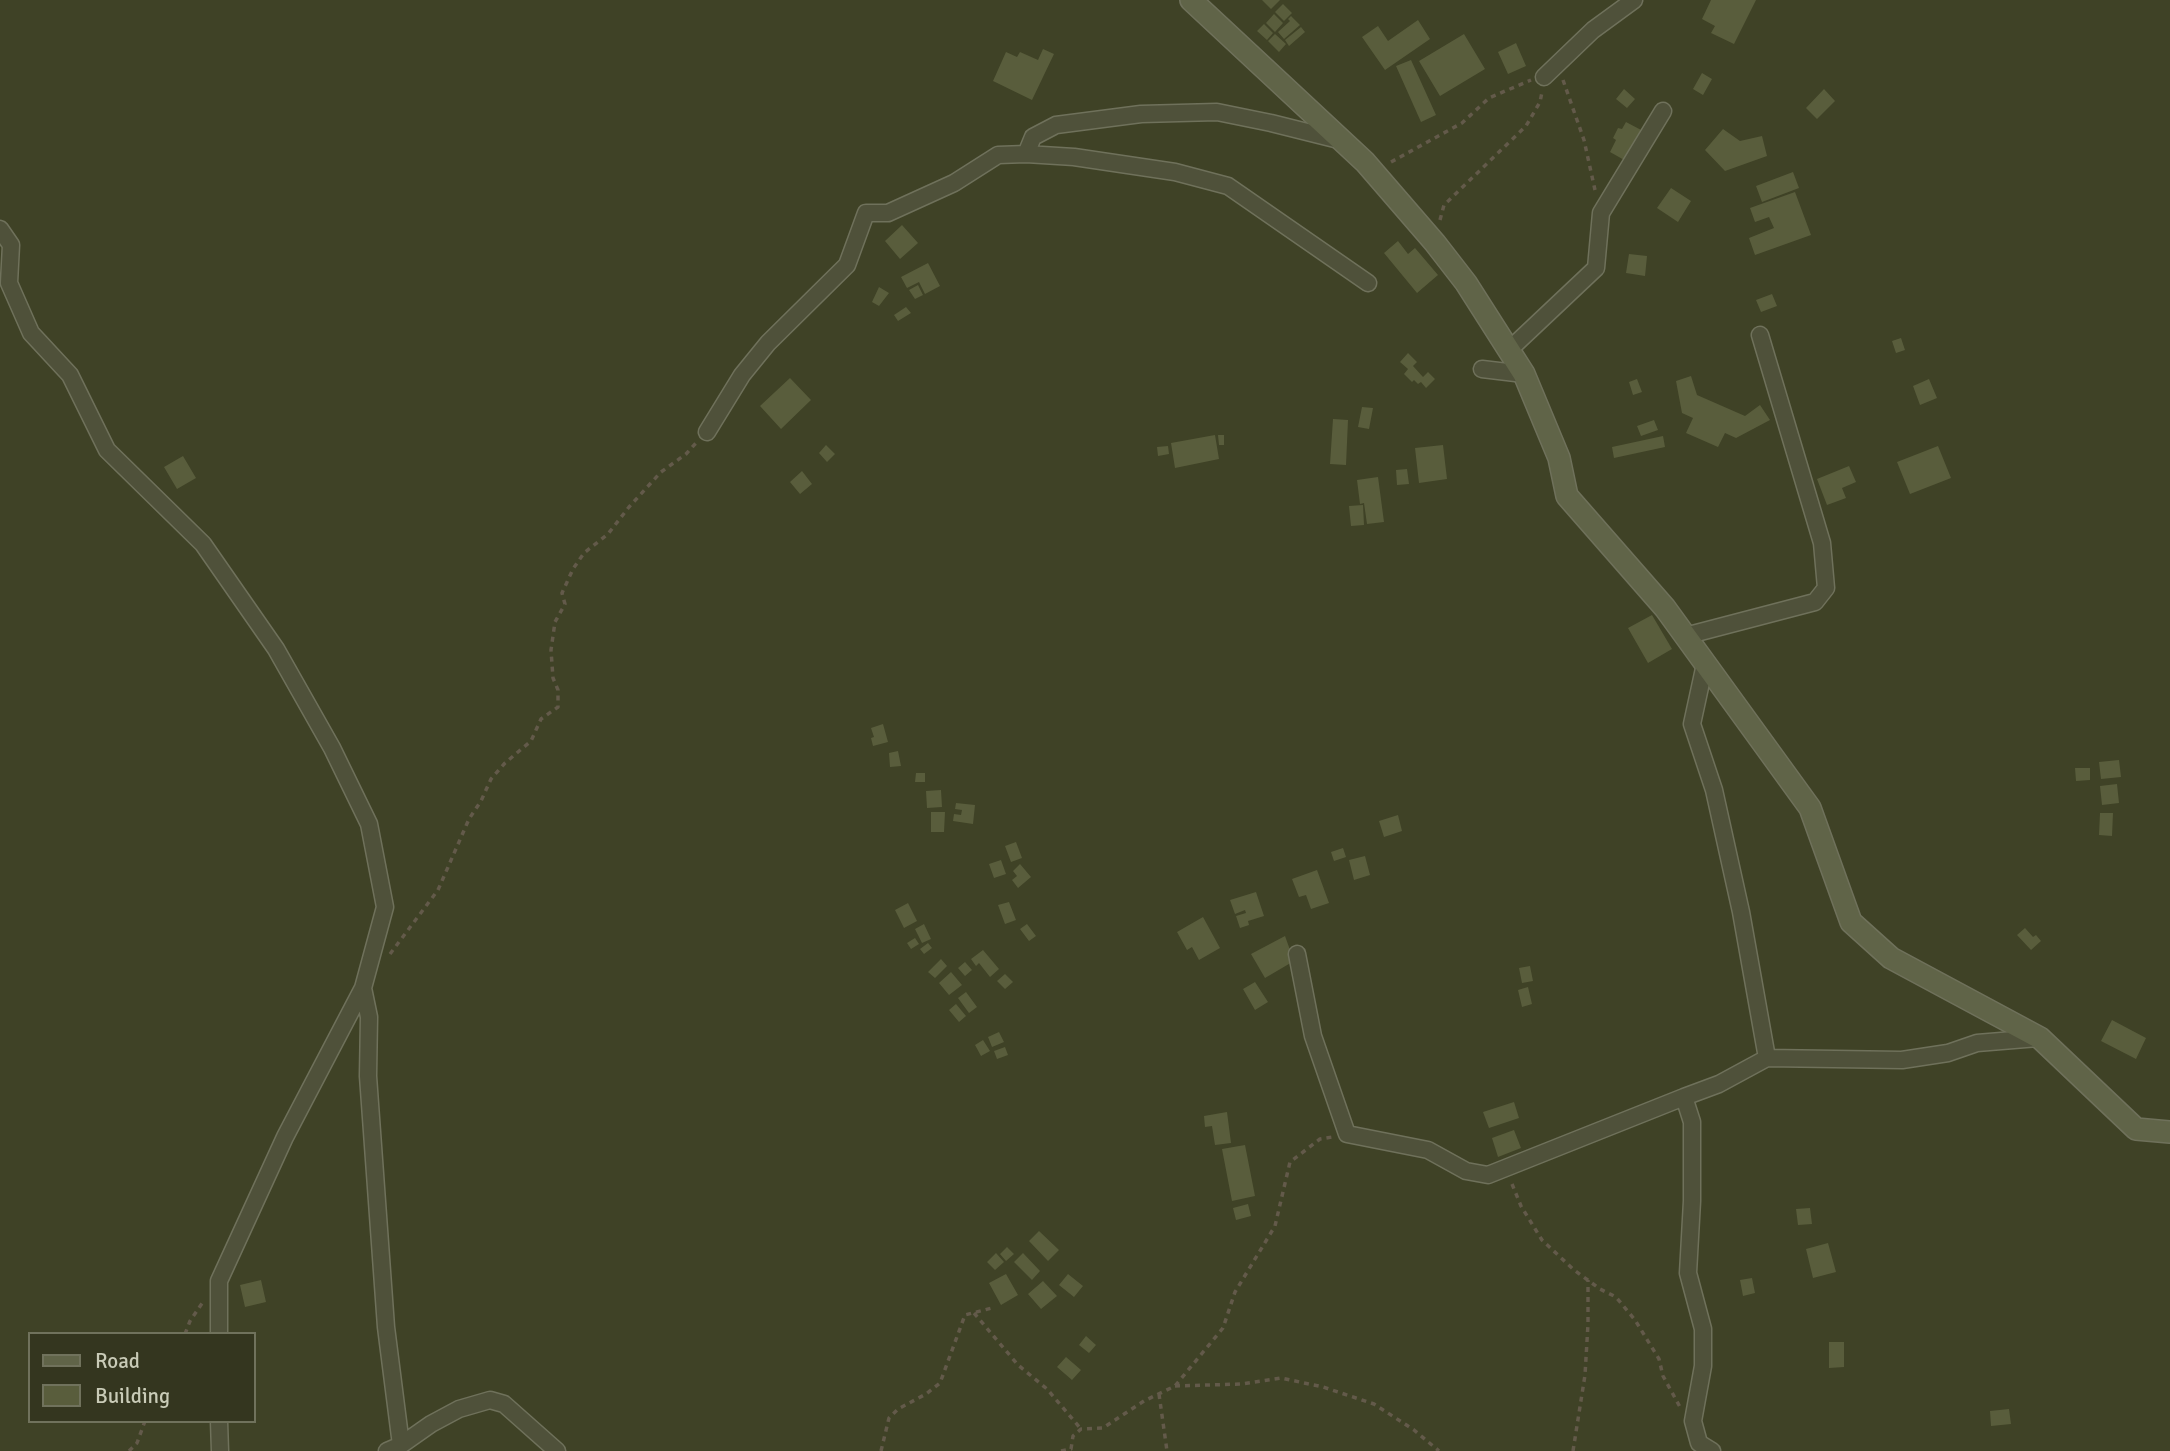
<!DOCTYPE html>
<html>
<head>
<meta charset="utf-8">
<style>
  body { margin:0 }
  #map { position:relative; width:2170px; height:1451px; overflow:hidden; background:#3f4226; font-family:Signika,sans-serif }
  canvas { display:block }
  .legend { position:absolute; left:28px; top:1332px; width:228px; height:91px; box-sizing:border-box; background:#34361f; border:2px solid #70725c; margin:0; padding:9px 12px; list-style:none; font-size:21px; color:#c9cbb7 }
  .legend li { display:flex; align-items:center; gap:14px; height:35px }
  .legend b { width:35px; border:2px solid #70725c }
</style>
</head>
<body>
<div id="map">
<canvas width="2170" height="1451"></canvas>
<ul class="legend">
<li><b style="height:9px;background:#606448"></b>Road</li>
<li><b style="height:19px;background:#595d3c"></b>Building</li>
</ul>
</div>
<script>
const ctx = document.querySelector('canvas').getContext('2d');
ctx.lineJoin = 'round';
function fill(path, color) { ctx.fillStyle = color; ctx.fill(path, 'evenodd'); }
const toPath = rows => new Path2D(rows.map(r => 'M' + r).join(''));
function strokePath(path, color, width, dash) { ctx.strokeStyle = color; ctx.lineWidth = width; ctx.lineCap = dash ? 'butt' : 'round'; ctx.setLineDash(dash || []); ctx.stroke(path); }
fill(toPath([
  [1262,0,1280,0,1271,9],
  [1711,0,1756,0,1734,44,1711,33,1715,26,1702,19],
  [1283,4,1292,13,1284,21,1275,12],
  [1274,14,1283,23,1275,32,1266,23],
  [1291,16,1300,25,1284,39,1278,32,1290,21,1288,19],
  [1418,20,1430,39,1385,70,1362,37,1378,26,1388,41],
  [1264,24,1273,33,1267,40,1257,31],
  [1301,27,1305,32,1289,46,1285,40],
  [1275,34,1286,44,1279,52,1268,41],
  [1464,34,1485,69,1440,96,1419,61],
  [1516,43,1526,66,1508,74,1498,52],
  [1043,49,1054,54,1032,100,993,81,1006,52,1017,57,1020,52,1038,60],
  [1411,60,1436,115,1421,122,1396,66],
  [1702,73,1712,79,1703,95,1693,89],
  [1624,89,1635,99,1627,108,1616,99],
  [1824,89,1835,101,1817,119,1806,108],
  [1626,122,1643,131,1626,161,1610,152,1616,140,1613,138,1618,128,1622,129],
  [1723,129,1740,141,1762,136,1767,156,1725,171,1705,150],
  [1793,172,1799,188,1762,202,1756,186],
  [1671,188,1691,201,1678,222,1657,208],
  [1795,192,1811,235,1755,255,1749,238,1774,228,1769,217,1755,222,1750,208],
  [902,225,918,243,900,259,885,241],
  [1398,241,1408,254,1415,248,1438,275,1417,293,1384,253],
  [1629,254,1647,256,1645,276,1626,273],
  [928,263,940,286,925,294,919,282,907,288,901,277],
  [918,285,923,295,915,299,909,290],
  [879,287,889,293,879,306,872,302],
  [1772,294,1777,306,1761,312,1756,300],
  [906,307,911,313,898,321,894,315],
  [1901,338,1905,350,1896,353,1892,341],
  [1408,353,1417,362,1413,366,1423,377,1428,372,1435,379,1426,388,1421,382,1418,384,1414,380,1412,382,1404,374,1408,369,1400,362],
  [1691,376,1697,395,1745,416,1760,405,1770,420,1736,438,1725,433,1718,447,1686,433,1693,418,1682,413,1676,381],
  [790,378,811,400,781,429,760,406],
  [1637,379,1642,392,1633,395,1629,382],
  [1929,379,1937,398,1920,405,1913,386],
  [1362,407,1373,408,1369,429,1358,427],
  [1333,419,1348,420,1346,465,1330,464],
  [1654,420,1658,430,1641,436,1637,426],
  [1215,435,1219,459,1175,468,1171,443],
  [1218,435,1224,435,1224,445,1219,445],
  [1663,436,1665,447,1614,458,1612,447],
  [826,445,835,454,827,462,819,453],
  [1443,445,1447,479,1419,483,1415,448],
  [1168,446,1169,454,1158,456,1157,447],
  [1938,446,1951,478,1910,494,1897,462],
  [183,456,196,478,177,489,164,467],
  [1849,466,1856,482,1842,488,1846,498,1827,505,1817,479],
  [1407,469,1409,484,1397,485,1396,470],
  [802,471,812,484,800,494,790,482],
  [1378,477,1384,522,1367,524,1364,503,1360,504,1357,480],
  [1363,505,1364,525,1351,526,1349,506],
  [1652,615,1672,649,1648,663,1628,628],
  [883,724,888,742,873,746,871,738,874,737,871,728],
  [898,751,901,766,890,767,889,753],
  [2119,760,2121,777,2101,779,2099,762],
  [2075,768,2090,768,2090,780,2076,781],
  [916,773,925,773,925,782,915,782],
  [2117,784,2119,803,2102,805,2100,786],
  [941,790,942,807,927,808,926,791],
  [956,803,975,805,973,824,953,821,954,814,961,815,962,810,955,809],
  [931,812,945,812,944,832,931,832],
  [2100,813,2113,813,2112,836,2099,835],
  [1398,815,1402,831,1384,837,1379,821],
  [1016,842,1022,858,1011,862,1005,846],
  [1343,848,1346,857,1334,861,1331,852],
  [1365,856,1370,875,1354,880,1349,860],
  [1001,860,1006,874,994,878,989,864],
  [1020,864,1031,877,1018,888,1012,880,1017,876,1013,871],
  [1317,870,1329,903,1311,909,1306,895,1299,897,1292,879],
  [1256,892,1264,916,1248,921,1249,925,1240,928,1236,916,1246,913,1245,910,1235,914,1230,900],
  [1009,902,1016,920,1005,924,998,905],
  [908,903,917,921,904,928,895,910],
  [1203,917,1220,948,1199,960,1192,947,1187,950,1177,932],
  [924,924,931,939,922,943,915,929],
  [1027,924,1036,936,1029,941,1020,929],
  [2025,928,2033,937,2036,935,2041,941,2031,950,2017,935],
  [1285,936,1294,961,1265,978,1251,954],
  [915,938,919,944,911,949,907,943],
  [928,943,932,948,924,954,920,949],
  [983,950,999,969,990,977,979,963,976,966,971,959],
  [941,959,947,966,935,978,928,972],
  [965,962,972,970,965,976,958,968],
  [1530,966,1533,981,1522,983,1519,968],
  [951,972,962,985,949,995,939,983],
  [1005,974,1013,982,1005,989,997,981],
  [1255,982,1268,1002,1255,1010,1243,989],
  [1528,987,1532,1004,1522,1007,1518,990],
  [966,992,977,1007,969,1013,958,998],
  [956,1004,966,1016,959,1022,949,1010],
  [2112,1020,2146,1038,2136,1059,2101,1041],
  [999,1032,1004,1042,992,1047,988,1037],
  [983,1040,990,1051,981,1056,975,1045],
  [1005,1047,1008,1055,997,1059,994,1051],
  [1514,1102,1519,1118,1489,1128,1483,1112],
  [1227,1112,1231,1143,1215,1145,1212,1126,1205,1127,1204,1116],
  [1514,1130,1521,1148,1498,1157,1492,1138],
  [1245,1145,1255,1196,1232,1201,1222,1149],
  [1248,1204,1251,1216,1236,1220,1233,1208],
  [1810,1208,1812,1224,1798,1225,1796,1209],
  [1039,1231,1059,1250,1048,1261,1029,1241],
  [1828,1243,1836,1272,1813,1278,1806,1249],
  [1007,1247,1014,1254,1006,1261,1000,1254],
  [996,1253,1004,1262,995,1270,987,1262],
  [1023,1253,1040,1271,1032,1280,1014,1262],
  [1006,1274,1018,1295,1001,1305,989,1283],
  [1068,1274,1083,1286,1074,1297,1059,1285],
  [1752,1278,1755,1293,1743,1296,1740,1280],
  [261,1280,266,1302,245,1307,240,1285],
  [1043,1281,1057,1296,1041,1309,1028,1294],
  [1086,1336,1096,1345,1089,1353,1079,1345],
  [1829,1342,1844,1342,1844,1367,1829,1368],
  [1066,1357,1081,1370,1072,1380,1057,1367],
  [2009,1409,2011,1424,1991,1426,1990,1411]
]), '#595d3c');
const street = toPath([
  [1544,77,1593,30,1634,0],
  [1026,154,1033,137,1056,125,1141,114,1217,112,1271,123,1339,140],
  [0,229,11,245,9,283,31,333,70,375,107,450,203,544,276,649,332,748,369,824,385,907,363,988,369,1017,368,1076,386,1327,401,1445,387,1451],
  [1509,350,1596,268,1601,213,1663,111],
  [1482,369,1524,374],
  [707,432,742,375,768,343,847,265,866,213,888,213,954,183,998,155,1026,154,1074,157,1175,172,1228,186,1368,283],
  [1685,636,1815,602,1826,588,1822,543,1760,335],
  [1705,664,1692,724,1714,790,1741,912,1767,1058,1719,1084,1684,1097,1692,1122,1692,1201,1688,1273,1703,1329,1703,1366,1693,1421,1699,1443,1712,1451],
  [1297,954,1313,1036,1347,1134,1428,1150,1466,1171,1488,1175,1684,1097],
  [1767,1058,1902,1060,1948,1053,1977,1043,2038,1038],
  [219,1334,219,1281,285,1137,363,988],
  [219,1421,220,1451],
  [401,1445,431,1424,459,1409,490,1400,504,1404,557,1451]
]);
const secondary = toPath([
  [1191,0,1365,162,1435,243,1466,283,1524,374,1559,458,1567,496,1665,608,1810,808,1851,922,1891,958,2040,1038,2136,1129,2170,1132]
]);
strokePath(street, '#6f715b', 19);
strokePath(secondary, '#6f715b', 24);
strokePath(toPath([
  [1563,80,1584,140,1595,190],
  [1391,162,1462,123,1489,98,1531,80],
  [1440,220,1444,205,1526,126,1540,102,1542,92],
  [390,954,438,890,469,819,481,801,491,779,505,763,531,741,541,719,558,707,558,690,553,678,551,650,555,622,565,604,562,593,573,569,584,553,608,534,629,507,661,472,686,454,696,443],
  [1512,1184,1521,1206,1542,1240,1574,1270,1600,1289,1616,1297,1635,1320,1659,1359,1663,1376,1680,1407],
  [974,1313,1018,1365,1047,1389,1081,1429],
  [185,1334,190,1321,203,1302],
  [1175,1386,1242,1384,1281,1378,1323,1387,1374,1404,1414,1430,1439,1451],
  [1159,1394,1167,1451],
  [129,1451,137,1443,145,1421],
  [881,1451,889,1418,898,1409,926,1394,940,1383,965,1315,992,1308],
  [1061,1451,1071,1449,1073,1436,1081,1429,1103,1428,1144,1401,1175,1386,1223,1328,1235,1292,1275,1226,1290,1162,1320,1139,1332,1137],
  [1573,1451,1585,1375,1588,1324,1588,1280]
]), '#635a4a', 3.5, [5, 5]);
strokePath(street, '#4f513a', 16);
strokePath(secondary, '#606448', 21);
</script>
</body>
</html>
